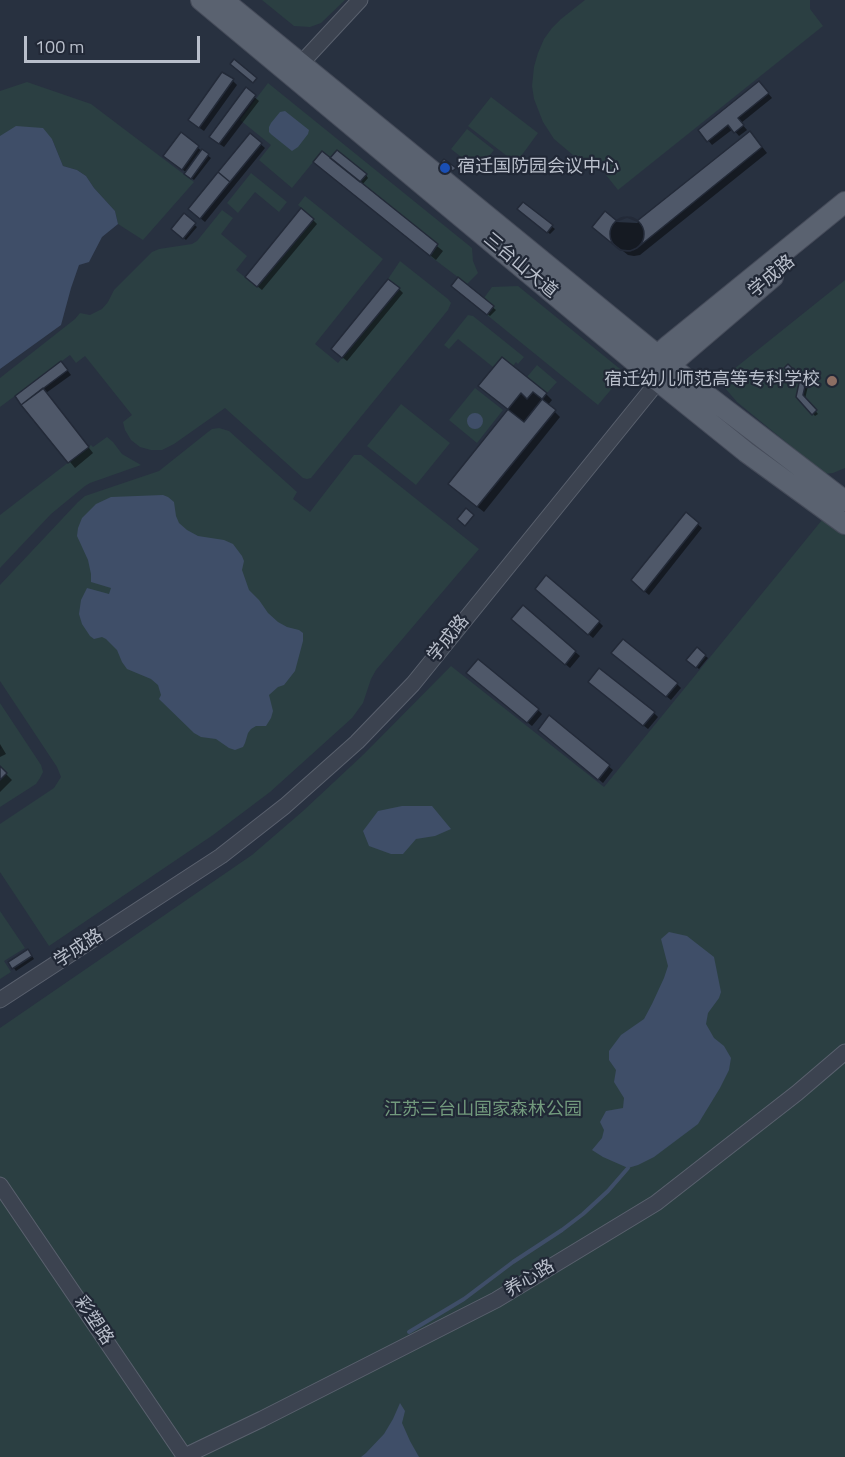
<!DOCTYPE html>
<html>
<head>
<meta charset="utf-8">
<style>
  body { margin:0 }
  #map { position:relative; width:845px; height:1457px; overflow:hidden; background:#283140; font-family:"Titillium Web",sans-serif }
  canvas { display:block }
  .scale { position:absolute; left:24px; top:36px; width:176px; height:27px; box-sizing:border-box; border:3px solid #b9bfcb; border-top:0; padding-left:8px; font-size:18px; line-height:21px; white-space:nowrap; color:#b9bfcb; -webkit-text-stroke:4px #212836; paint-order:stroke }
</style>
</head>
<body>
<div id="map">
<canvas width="845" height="1457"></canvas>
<div class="scale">100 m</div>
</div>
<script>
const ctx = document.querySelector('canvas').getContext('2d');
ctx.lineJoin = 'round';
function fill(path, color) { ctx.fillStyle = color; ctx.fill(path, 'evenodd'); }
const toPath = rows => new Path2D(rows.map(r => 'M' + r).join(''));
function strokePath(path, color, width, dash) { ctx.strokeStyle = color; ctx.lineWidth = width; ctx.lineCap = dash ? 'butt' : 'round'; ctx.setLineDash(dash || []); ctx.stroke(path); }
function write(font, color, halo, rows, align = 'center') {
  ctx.font = font + ' "Titillium Web","Noto Sans SC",sans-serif'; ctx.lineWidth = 4.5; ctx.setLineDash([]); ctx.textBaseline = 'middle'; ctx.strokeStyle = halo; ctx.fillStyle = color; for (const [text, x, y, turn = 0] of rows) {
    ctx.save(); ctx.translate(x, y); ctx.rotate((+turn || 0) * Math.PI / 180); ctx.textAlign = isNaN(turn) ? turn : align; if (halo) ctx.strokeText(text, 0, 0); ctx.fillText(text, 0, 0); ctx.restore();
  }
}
fill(toPath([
  [262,0,345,0,321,23,310,27,294,26],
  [585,0,810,0,810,9,823,26,618,190,598,165,573,155,554,139,543,122,534,99,532,86,534,67,538,53,544,39,552,28,561,19],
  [27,82,91,104,194,182,143,240,118,224,115,211,94,188,86,176,77,170,63,166,52,139,0,136,0,91],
  [268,83,472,248,473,261,478,273,467,284,430,256,438,244,322,151,292,188,259,160,271,145,240,120],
  [491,97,538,133,516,163,468,126],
  [467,129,494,150,478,170,451,149],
  [251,173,287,202,279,212,255,192,238,213,227,203],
  [305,196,383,259,315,344,338,363,400,288,388,279,400,261,448,299,451,303,448,310,311,478,307,479,303,478,225,408,174,444,162,450,151,450,140,447,131,440,125,430,123,422,132,415,85,356,76,363,70,355,0,407,0,378,75,319,80,313,90,315,102,309,108,302,114,290,152,252,159,249,192,244,197,241,222,210,233,218,221,234,247,256,236,270,257,287,314,219,298,205],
  [845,280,845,468,833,473,825,474,737,402,725,388,722,381,724,377],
  [518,286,625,373,598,405,487,315,494,306,484,298,492,287],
  [468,315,473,316,524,357,518,364,516,362,513,366,502,357,493,367,458,339,449,349,444,345],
  [537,365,557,382,547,393,527,377],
  [475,388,503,410,477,443,449,420],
  [401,404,450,443,416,485,367,446],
  [219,428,229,431,297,492,293,499,310,512,354,455,361,455,479,549,376,670,371,679,363,703,352,718,270,792,213,835,49,946,0,872,0,824,54,788,61,777,57,767,0,681,0,585,78,502,85,496,159,471,208,432,212,429],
  [107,437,113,442,122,454,141,465,90,483,85,486,51,514,0,568,0,515,91,445,93,447],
  [822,520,845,535,845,1457,0,1457,0,1028,252,855,303,811,364,754,451,666,604,787],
  [0,703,41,765,43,772,40,778,36,784,0,807,0,780,7,773,0,766,0,749,1,748,0,746],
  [0,911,25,948,4,961,11,972,0,979]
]), '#2b3f42');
fill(toPath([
  [285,111,309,130,308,134,298,147,292,151,272,135,269,132,269,127,271,123,280,112],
  [16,126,43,128,52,139,63,166,77,170,86,176,94,188,115,211,118,224,102,237,89,262,79,265,71,288,61,325,0,369,0,136],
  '467 421a8 8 0 1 1 16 0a8 8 0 1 1-16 0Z',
  [163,495,168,497,174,502,176,516,179,523,187,530,198,536,224,540,233,544,242,556,244,561,242,570,249,590,259,600,268,613,278,622,287,627,299,630,303,633,303,641,295,671,284,685,278,687,269,695,273,711,271,718,266,726,256,726,251,729,248,733,245,743,243,747,235,750,229,748,216,739,201,737,194,733,159,699,161,695,158,685,151,679,127,669,122,662,117,650,106,639,102,637,94,639,90,636,82,624,79,614,81,600,87,588,109,594,111,588,91,582,91,574,88,560,77,536,78,528,82,518,96,504,111,497],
  [402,806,432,806,451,829,435,836,416,839,403,854,391,854,369,846,363,831,378,811],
  [669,932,687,936,714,957,721,992,719,998,708,1013,706,1024,714,1038,724,1046,731,1058,729,1070,720,1088,698,1124,654,1157,638,1165,628,1168,603,1157,592,1150,602,1138,604,1130,600,1122,606,1111,623,1108,624,1098,614,1082,616,1070,609,1060,609,1051,621,1035,644,1019,652,1004,664,978,668,966,661,939],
  [400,1403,405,1411,402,1423,410,1441,419,1457,361,1457,366,1453,384,1434,393,1419]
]), '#3f4e68');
fill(toPath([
  [233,81,237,85,204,131,194,124],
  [763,87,772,98,741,123,747,130,739,136,733,129,712,145,700,130],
  [246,90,259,101,224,147,215,141],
  [181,135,211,158,194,180,188,176,187,173,170,160],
  [250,135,265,148,205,222,194,213],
  [756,139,767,153,640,255,634,256,628,255,599,232,616,222,637,223],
  [331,160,366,175,368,178,362,185,443,251,436,260,321,168],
  [523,204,555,229,550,234,522,212],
  [184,216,197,227,186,240,173,229],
  [313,220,317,224,262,290,251,281],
  [459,280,496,310,490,316,456,289],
  [399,289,403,293,347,361,337,353],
  [502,359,546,394,552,400,548,405,560,417,484,512,456,490,509,410],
  [788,366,808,386,805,399,818,414,815,416,797,396,801,382],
  [65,367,71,375,46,393,93,453,75,468,17,396],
  [686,514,702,528,649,595,637,585],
  [541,593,599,622,603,626,593,638],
  [523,607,580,656,570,668,517,623],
  [697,649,708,658,699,669,688,660],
  [618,657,677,684,681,688,671,700],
  [473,677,538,710,542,714,532,726],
  [594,686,654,713,658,717,648,729],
  [549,717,613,770,603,783,544,734],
  [0,744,6,754,0,757],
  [0,768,12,780,0,792],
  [30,953,34,959,16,971,10,963]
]), '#0007');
strokePath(toPath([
  [409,1332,464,1299,513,1262,562,1230,583,1214,608,1191,628,1168]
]), '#3f4e68', 4);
const building = toPath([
  [234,59,257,78,253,83,230,64,234,59],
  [222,72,234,79,199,128,188,120,222,72],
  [759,81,769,93,738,118,744,125,734,133,728,125,707,142,698,130,759,81],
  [246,87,256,95,219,144,209,137,246,87],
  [750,131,762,147,637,248,630,251,620,250,592,227,605,211,617,221,627,217,637,221,750,131],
  [181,132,199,146,182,170,163,156,181,132],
  [250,133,262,143,230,182,218,172,250,133],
  [202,149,209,154,191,179,184,174,202,149],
  [337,150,367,174,360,182,330,158,337,150],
  [322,151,438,244,430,256,313,162,322,151],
  [444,159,456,168,453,171,441,162,444,159],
  [218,172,230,182,200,219,188,209,218,172],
  [523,202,553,225,547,233,517,209,523,202],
  [301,208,314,219,257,287,245,277,301,208],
  [184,213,196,223,183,239,171,229,184,213],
  '610 234a17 17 0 1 1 34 0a17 17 0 1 1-34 0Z',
  [458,277,494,306,487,315,451,286,458,277],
  [388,279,400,288,342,358,331,349,388,279],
  [502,357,547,393,524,422,478,386,502,357],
  [61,361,68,370,21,405,15,396,61,361],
  [788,364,806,382,803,395,817,410,812,415,796,397,799,383,784,368,788,364],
  [43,388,89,447,68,463,21,405,43,388],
  [533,392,556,410,477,507,448,484,521,393,527,399,533,392],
  [466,508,474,515,465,526,457,519,466,508],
  [686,512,699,523,644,592,631,580,686,512],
  [546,575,600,621,588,635,535,589,546,575],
  [523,605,576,651,565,665,511,619,523,605],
  [623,639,678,683,666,697,611,653,623,639],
  [697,647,706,655,696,668,686,660,697,647],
  [478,659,539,709,527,723,466,673,478,659],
  [599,668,655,712,643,726,588,682,599,668],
  [549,715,610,765,598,780,538,730,549,715],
  [0,766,7,773,0,780,0,766],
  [28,949,32,956,12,969,8,962,28,949]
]);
fill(building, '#4f5869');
strokePath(building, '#232a38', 1.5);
const minor = toPath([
  [295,70,360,0],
  [0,1000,221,856,285,806,357,742,413,684,664,374],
  [0,1185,185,1457],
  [183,1457,262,1419,496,1300,656,1203,797,1093,845,1052]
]);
const major = toPath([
  [201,0,658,381,746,452,845,524],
  [223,0,700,390,845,501],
  [649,365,658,355,669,345,845,202],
  [670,365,773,277]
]);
strokePath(minor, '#5a616e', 17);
strokePath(major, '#464c5a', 22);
strokePath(minor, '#3c4350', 15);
strokePath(major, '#5a6270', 20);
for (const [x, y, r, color] of [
  [445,168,6,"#1a4fb4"],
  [832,381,6,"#8d6e63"]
]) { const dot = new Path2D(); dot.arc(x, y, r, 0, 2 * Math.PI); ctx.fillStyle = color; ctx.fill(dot); strokePath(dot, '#212836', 2); }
write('18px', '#b9bfcb', '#212836', [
  ["宿迁国防园会议中心",457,168],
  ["宿迁幼儿师范高等专科学校",820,381,"right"]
], 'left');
write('18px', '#b9bfcb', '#212836', [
  ["三台山大道",520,266,40],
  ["学成路",772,277,-40],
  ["学成路",449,639,-51],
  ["学成路",79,949,-33],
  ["养心路",530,1279,-31],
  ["彩塑路",93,1321,56]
]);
write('18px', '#729a7d', '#212836', [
  ["江苏三台山国家森林公园",483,1111]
]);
</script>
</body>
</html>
